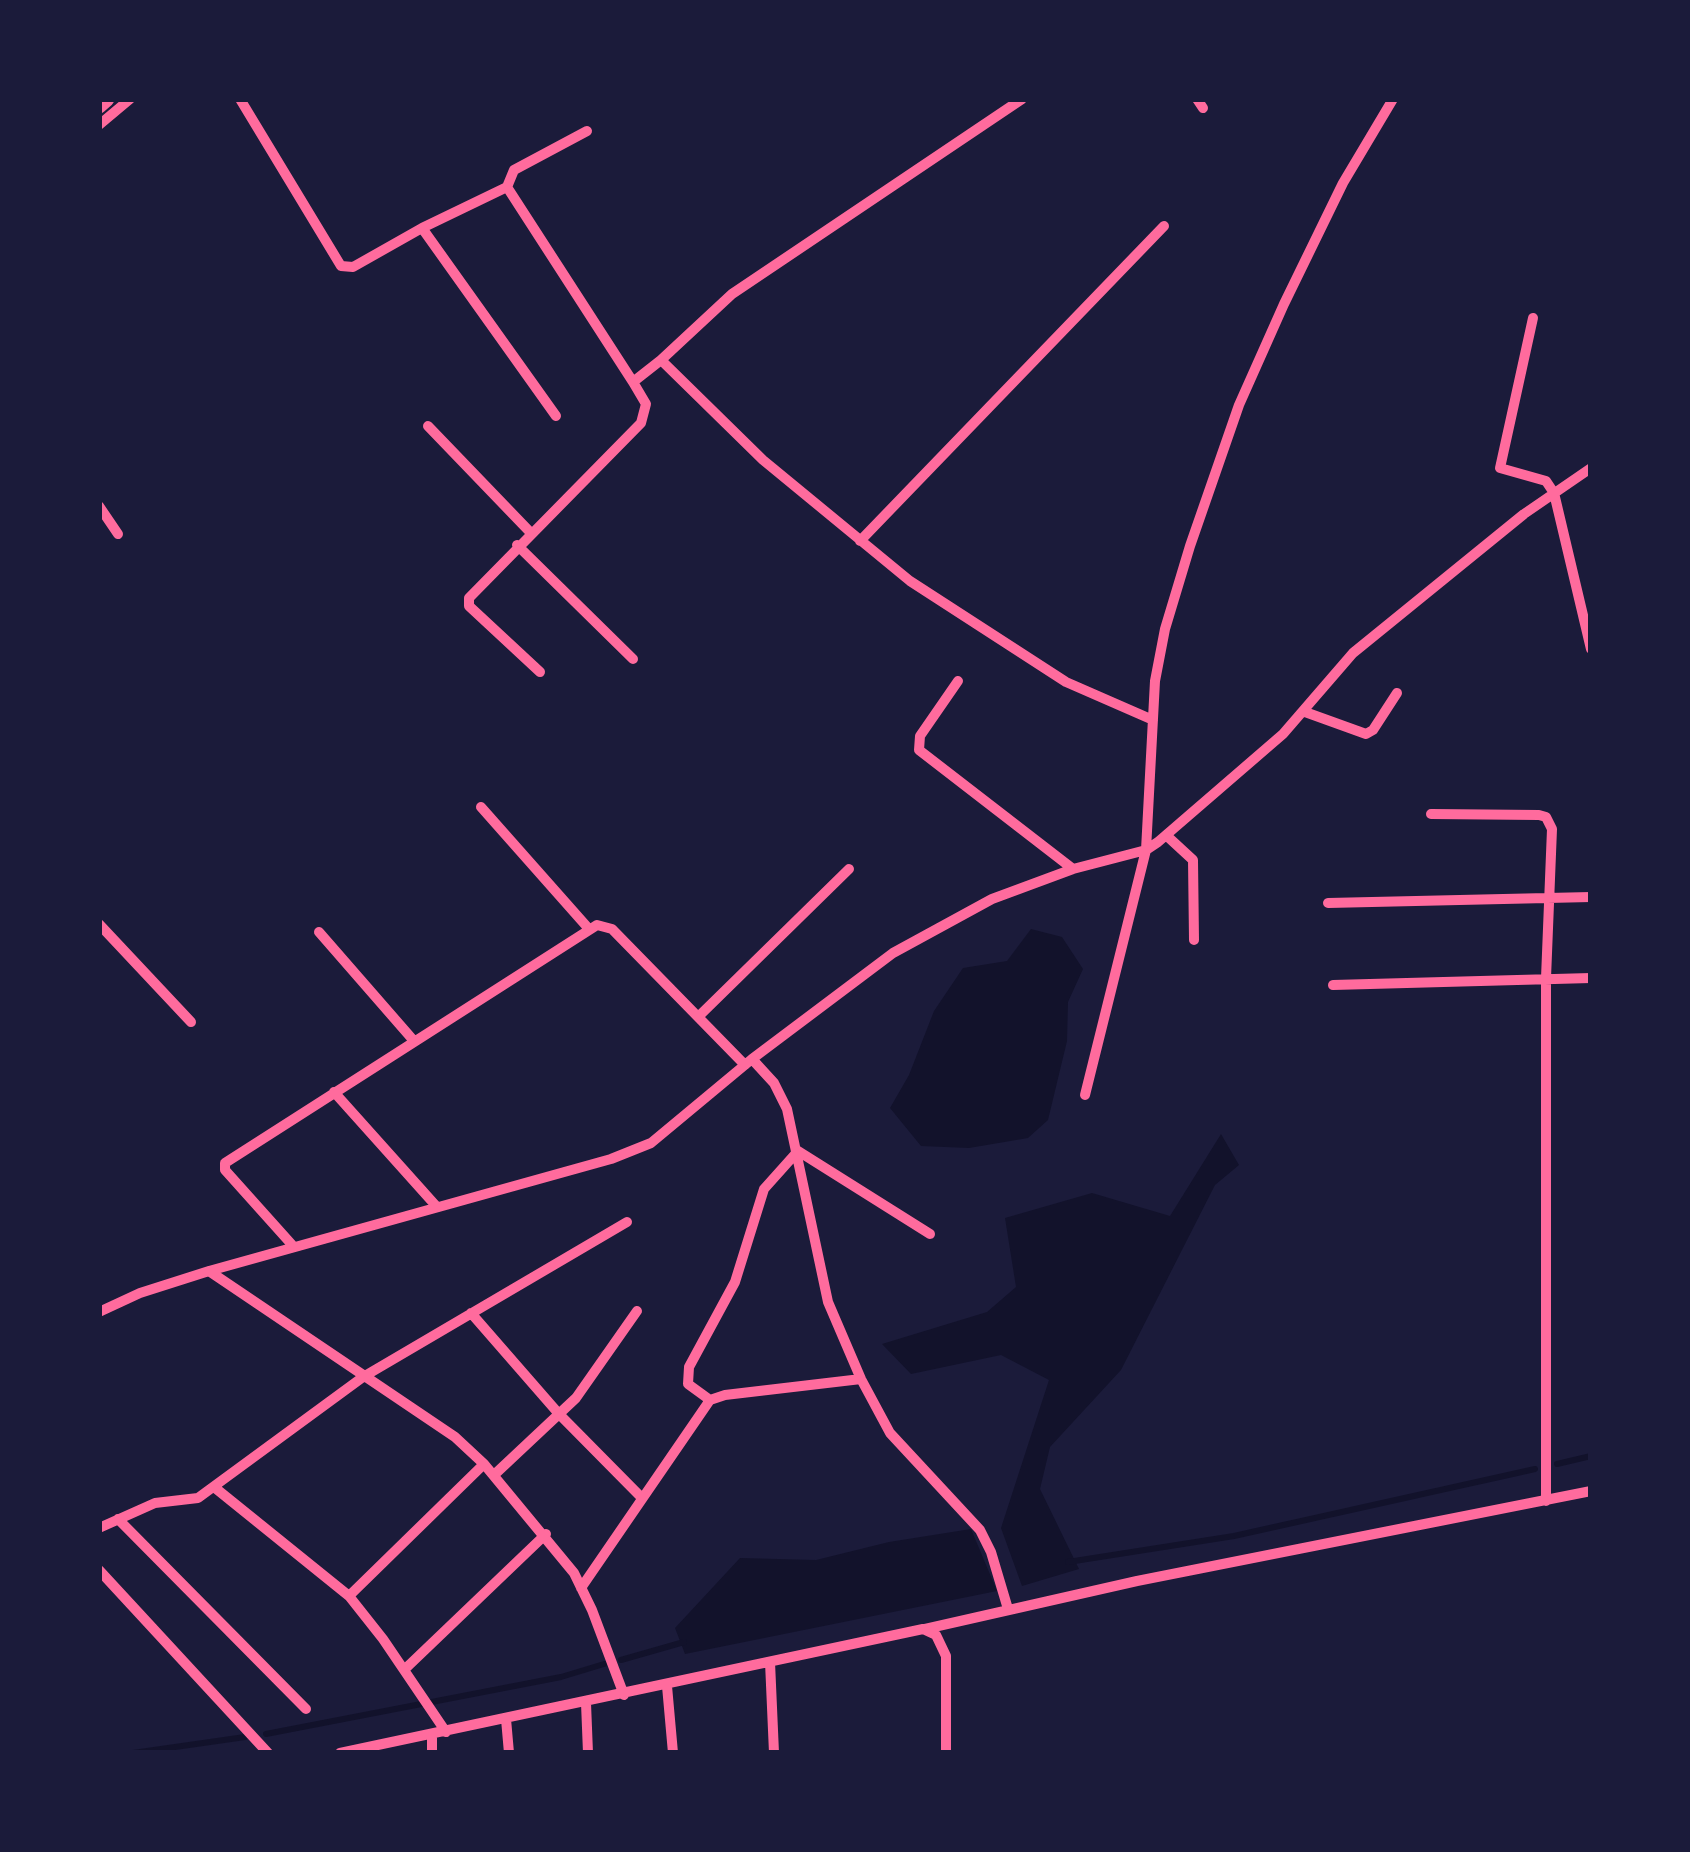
<!DOCTYPE html>
<html>
<head>
<meta charset="utf-8">
<style>
  body { margin:0 }
  #map { position:relative; width:1690px; height:1852px; overflow:hidden; background:#1b1b3a; font-family:"Noto Sans",sans-serif }
  canvas { display:block }
  .frame { position:absolute; inset:0; border:102px solid #1b1b3a; pointer-events:none }
</style>
</head>
<body>
<div id="map">
<canvas width="1690" height="1852"></canvas>
<div class="frame"></div>
</div>
<script>
const ctx = document.querySelector('canvas').getContext('2d');
ctx.lineJoin = 'round';
function fill(path, color) { ctx.fillStyle = color; ctx.fill(path, 'evenodd'); }
const toPath = rows => new Path2D(rows.map(r => 'M' + r).join(''));
function strokePath(path, color, width, dash) { ctx.strokeStyle = color; ctx.lineWidth = width; ctx.lineCap = dash ? 'butt' : 'round'; ctx.setLineDash(dash || []); ctx.stroke(path); }
fill(toPath([
  [1031,929,1062,937,1083,969,1068,1002,1067,1041,1048,1120,1028,1138,969,1148,921,1146,890,1108,909,1075,934,1011,963,968,1007,961],
  [1221,1134,1239,1165,1215,1185,1121,1370,1050,1447,1040,1489,1079,1569,1022,1586,1001,1528,1049,1380,1001,1355,911,1374,882,1344,987,1312,1016,1287,1005,1218,1092,1193,1170,1216],
  [971,1529,997,1591,685,1654,675,1628,740,1558,816,1560,889,1542]
]), '#12122b');
strokePath(toPath([
  [1557,1464,1591,1456],
  [1068,1562,1234,1536,1535,1469],
  [621,1660,684,1642],
  [266,1734,561,1677,604,1664],
  [133,1753,245,1737]
]), '#12122b', 6);
strokePath(toPath([
  [240,99,341,266,353,267,422,228,507,187,633,382,661,360,763,460,910,581,1066,682,1153,720],
  [1197,99,1203,108],
  [99,125,130,99],
  [507,187,514,170,587,131],
  [422,228,556,416],
  [1533,318,1500,468,1546,481,1554,493,1591,649],
  [661,360,732,294,1022,99],
  [428,426,530,532],
  [99,506,118,534],
  [860,541,1164,226],
  [517,545,633,659],
  [540,672,469,606,469,598,641,423,646,404,633,382],
  [958,681,920,736,919,750,1073,869],
  [1305,712,1366,734,1373,730,1397,693],
  [481,807,589,929],
  [1431,814,1539,815,1546,817,1552,829,1546,978,1546,1501],
  [1167,836,1193,860,1194,940],
  [1328,903,1591,897],
  [99,924,191,1022],
  [319,932,414,1041],
  [1333,985,1591,978],
  [698,1017,849,869],
  [752,1059,774,1083,787,1109,828,1302,861,1379,890,1433,980,1530,991,1552,1008,1609],
  [334,1092,437,1207],
  [1085,1095,1146,850,1155,681,1165,629,1190,546,1239,405,1284,304,1343,183,1393,99],
  [294,1247,225,1170,225,1163,597,925,612,929,745,1065],
  [209,1271,455,1437,484,1464,574,1573,592,1610,624,1695],
  [99,1312,140,1293,209,1271,611,1159,651,1143,752,1059,893,953,992,899,1073,869,1146,850,1158,842,1283,734,1353,653,1524,514,1591,468],
  [471,1313,559,1414,642,1498],
  [710,1400,688,1384,689,1367,735,1282,764,1189,798,1151,930,1234],
  [494,1475,576,1398,637,1311],
  [214,1487,349,1596,383,1639,446,1732],
  [118,1519,306,1709],
  [99,1528,155,1503,198,1498,363,1377,627,1222],
  [99,1570,268,1753],
  [581,1588,710,1400,725,1395,861,1379],
  [349,1596,484,1464],
  [925,1629,1137,1581,1591,1491],
  [770,1662,774,1753],
  [405,1669,546,1534],
  [667,1686,673,1753],
  [586,1703,588,1753],
  [506,1719,509,1753],
  [432,1734,432,1753],
  [340,1753,923,1629,936,1635,946,1656,946,1753]
]), '#ff6b9d', 10);
strokePath(toPath([
  [99,106,107,99]
]), '#ff6b9d', 15);
</script>
</body>
</html>
